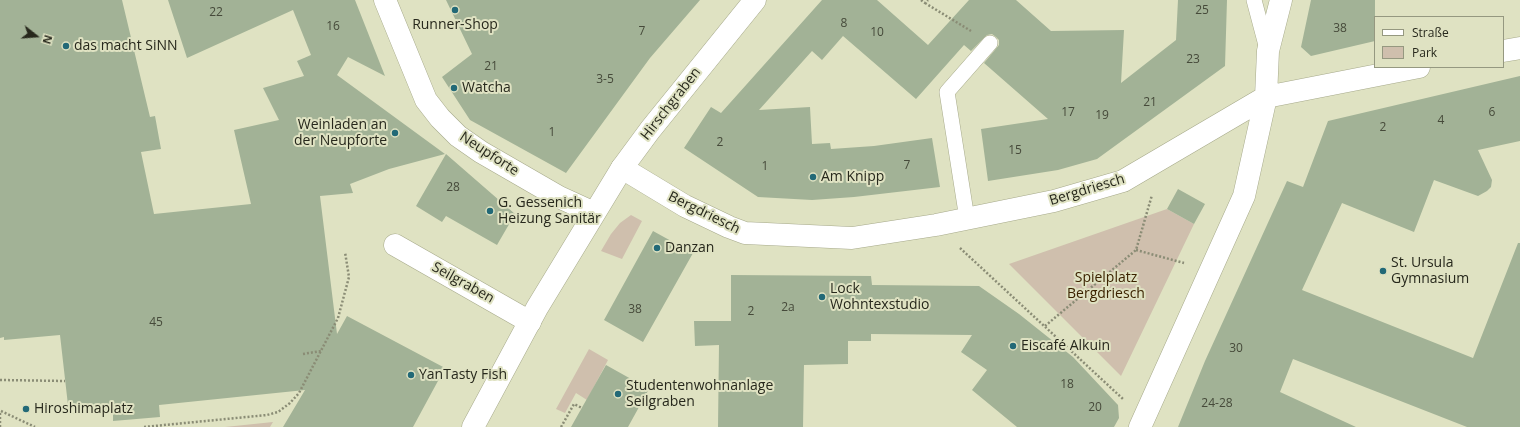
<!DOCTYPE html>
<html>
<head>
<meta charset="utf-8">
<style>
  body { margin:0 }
  #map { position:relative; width:1520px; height:427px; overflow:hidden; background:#dfe2c2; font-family:"Open Sans",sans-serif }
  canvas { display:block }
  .legend { position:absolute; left:1374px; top:16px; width:130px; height:52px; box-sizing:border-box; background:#dfe2c2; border:1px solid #959880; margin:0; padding:5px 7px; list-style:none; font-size:12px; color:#27281c }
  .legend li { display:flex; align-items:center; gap:8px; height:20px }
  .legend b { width:20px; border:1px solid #959880 }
  .north { position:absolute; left:16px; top:16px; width:40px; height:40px; -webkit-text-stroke:3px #dfe2c2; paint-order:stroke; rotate:107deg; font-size:11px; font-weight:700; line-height:16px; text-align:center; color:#27281c }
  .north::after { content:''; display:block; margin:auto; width:14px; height:18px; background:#27281c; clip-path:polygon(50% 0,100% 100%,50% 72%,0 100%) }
</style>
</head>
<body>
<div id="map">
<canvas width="1520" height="427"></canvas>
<ul class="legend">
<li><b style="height:5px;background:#fff"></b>Straße</li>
<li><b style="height:11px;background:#cfbfad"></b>Park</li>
</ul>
<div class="north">N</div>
</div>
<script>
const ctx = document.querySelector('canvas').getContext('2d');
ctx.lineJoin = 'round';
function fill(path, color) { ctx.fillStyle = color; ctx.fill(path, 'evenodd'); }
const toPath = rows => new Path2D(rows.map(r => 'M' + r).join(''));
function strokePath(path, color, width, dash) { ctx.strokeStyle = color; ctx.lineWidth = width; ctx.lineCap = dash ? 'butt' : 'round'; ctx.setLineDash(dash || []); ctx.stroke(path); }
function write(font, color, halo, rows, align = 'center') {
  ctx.font = font + ' "Open Sans",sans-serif'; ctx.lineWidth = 4; ctx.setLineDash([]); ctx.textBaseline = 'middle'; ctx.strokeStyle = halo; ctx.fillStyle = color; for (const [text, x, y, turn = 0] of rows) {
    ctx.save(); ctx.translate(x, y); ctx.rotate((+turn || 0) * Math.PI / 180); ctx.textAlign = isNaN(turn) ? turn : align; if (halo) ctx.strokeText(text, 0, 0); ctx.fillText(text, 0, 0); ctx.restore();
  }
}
fill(toPath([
  [1167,209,1194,224,1121,376,1009,264],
  [631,215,642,221,622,259,601,251,611,234,620,223],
  [589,349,608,360,587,400,576,393,565,413,556,409],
  [273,422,270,427,225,427]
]), '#cfbfad');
fill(toPath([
  [0,0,122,0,150,117,155,116,161,149,141,152,154,214,251,204,234,130,279,120,263,88,304,76,297,61,311,55,293,10,187,58,168,0,355,0,385,76,348,57,337,75,445,154,389,169,350,184,353,193,320,196,337,334,347,316,445,368,413,427,283,427,305,390,159,405,160,417,113,421,113,411,69,414,60,335,4,340,4,337,0,338],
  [446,0,700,0,650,58,566,173,470,120,442,77,472,54],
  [822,0,877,0,928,45,969,0,1016,0,1051,31,1124,30,1121,83,1176,40,1178,0,1227,0,1225,66,1097,159,1058,170,988,181,981,129,1048,119,984,63,999,45,999,40,996,37,992,34,987,35,971,51,964,45,916,99,843,36,822,60,812,51,759,110,810,107,812,144,830,143,831,149,874,146,932,138,940,187,854,197,812,200,758,197,684,148,711,107,721,113],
  [1311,0,1375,0,1375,41,1311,56,1301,47],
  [1520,76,1520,141,1478,150,1492,180,1491,187,1487,191,1478,196,1434,180,1414,232,1342,203,1302,290,1473,358,1518,243,1520,243,1520,427,1467,427,1293,359,1280,392,1356,427,1178,427,1205,361,1287,181,1303,187,1328,121],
  [446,154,515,214,497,245,446,216,442,222,416,206],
  [1178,189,1205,204,1194,224,1167,209],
  [653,231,693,253,643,342,604,320],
  [731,275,871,276,872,285,979,286,1019,314,1073,357,1118,405,1119,418,1114,427,1017,427,972,390,987,370,961,352,972,335,871,334,871,341,848,341,848,364,804,365,803,427,718,427,719,345,695,346,694,321,731,321],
  [606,365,649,389,628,427,571,427]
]), '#a2b296');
const lane = toPath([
  [1254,0,1267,49],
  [967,219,947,92,990,43]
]);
const street = toPath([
  [385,0,426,100,440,118,458,136,481,152,559,197,594,213],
  [1503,51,1520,48],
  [622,168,685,206,729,227,745,233,852,238,936,225,1054,201,1123,181,1266,97,1419,67],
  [395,245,530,322],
  [1140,427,1244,196,1266,97,1268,51,1281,0]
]);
const secondary = toPath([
  [473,427,537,308,622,168,650,130,755,0]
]);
strokePath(lane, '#a6a98a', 16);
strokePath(street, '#a6a98a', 23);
strokePath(secondary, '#a6a98a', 23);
strokePath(toPath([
  [921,0,925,3,928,0],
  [925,3,971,31],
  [960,248,1123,399],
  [1136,250,1184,263],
  [1045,326,1136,250,1152,195],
  [303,354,321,351],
  [0,380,65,381],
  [1,411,35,427],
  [0,427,0,411],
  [144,427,267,415,278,412,290,403,299,393,338,318,349,277,345,252],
  [561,427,574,404,582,408]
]), '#8a8c75', 2.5, [2, 2]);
strokePath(lane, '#fff', 15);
strokePath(street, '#fff', 22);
strokePath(secondary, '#fff', 22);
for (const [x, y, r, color] of [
  [455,10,4,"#226977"],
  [66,46,4,"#226977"],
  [454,88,4,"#226977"],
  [395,133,4,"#226977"],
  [813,177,4,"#226977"],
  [490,211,4,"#226977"],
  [657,248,4,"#226977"],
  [1383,271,4,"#226977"],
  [822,297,4,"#226977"],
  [1013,346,4,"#226977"],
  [411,375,4,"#226977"],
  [618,394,4,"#226977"],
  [26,409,4,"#226977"]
]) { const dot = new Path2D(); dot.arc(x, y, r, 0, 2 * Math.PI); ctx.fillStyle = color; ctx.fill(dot); strokePath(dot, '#dfe2c2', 1.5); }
write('12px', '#464a3a', null, [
  ["25",1202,11],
  ["22",216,13],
  ["8",844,24],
  ["16",333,27],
  ["38",1340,29],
  ["7",642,32],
  ["10",877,33],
  ["23",1193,60],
  ["21",491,67],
  ["3-5",605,80],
  ["21",1150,103],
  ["17",1068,113],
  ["6",1492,113],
  ["19",1102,116],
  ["4",1441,121],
  ["2",1383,128],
  ["1",552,133],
  ["2",720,143],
  ["15",1015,151],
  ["7",907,166],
  ["1",765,167],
  ["28",453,188],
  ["2a",788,308],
  ["38",635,310],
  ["2",751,312],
  ["45",156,323],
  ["30",1236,349],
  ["18",1067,385],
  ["24-28",1217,404],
  ["20",1095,408]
]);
write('14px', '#27281c', '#dfe2c2', [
  ["Runner-Shop",455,25,"center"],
  ["das macht SiNN",74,46],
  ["Watcha",462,88],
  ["Weinladen an",387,125,"right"],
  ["der Neupforte",387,141,"right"],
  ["Am Knipp",821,177],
  ["G. Gessenich",498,203],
  ["Heizung Sanitär",498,219],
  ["Danzan",665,248],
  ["St. Ursula",1391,263],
  ["Gymnasium",1391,279],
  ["Lock",830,289],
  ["Wohntexstudio",830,305],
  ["Eiscafé Alkuin",1021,346],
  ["YanTasty Fish",419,375],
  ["Studentenwohnanlage",626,386],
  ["Seilgraben",626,402],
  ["Hiroshimaplatz",34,409]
], 'left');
write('14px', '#27281c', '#dfe2c2', [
  ["Hirschgraben",671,104,-52],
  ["Neupforte",489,154,33],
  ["Bergdriesch",1087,190,-17],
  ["Bergdriesch",704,213,26],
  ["Seilgraben",463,283,29]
]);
write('14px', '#3c2300', '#dfe2c2', [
  ["Spielplatz",1106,278],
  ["Bergdriesch",1106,294]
]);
</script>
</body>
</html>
